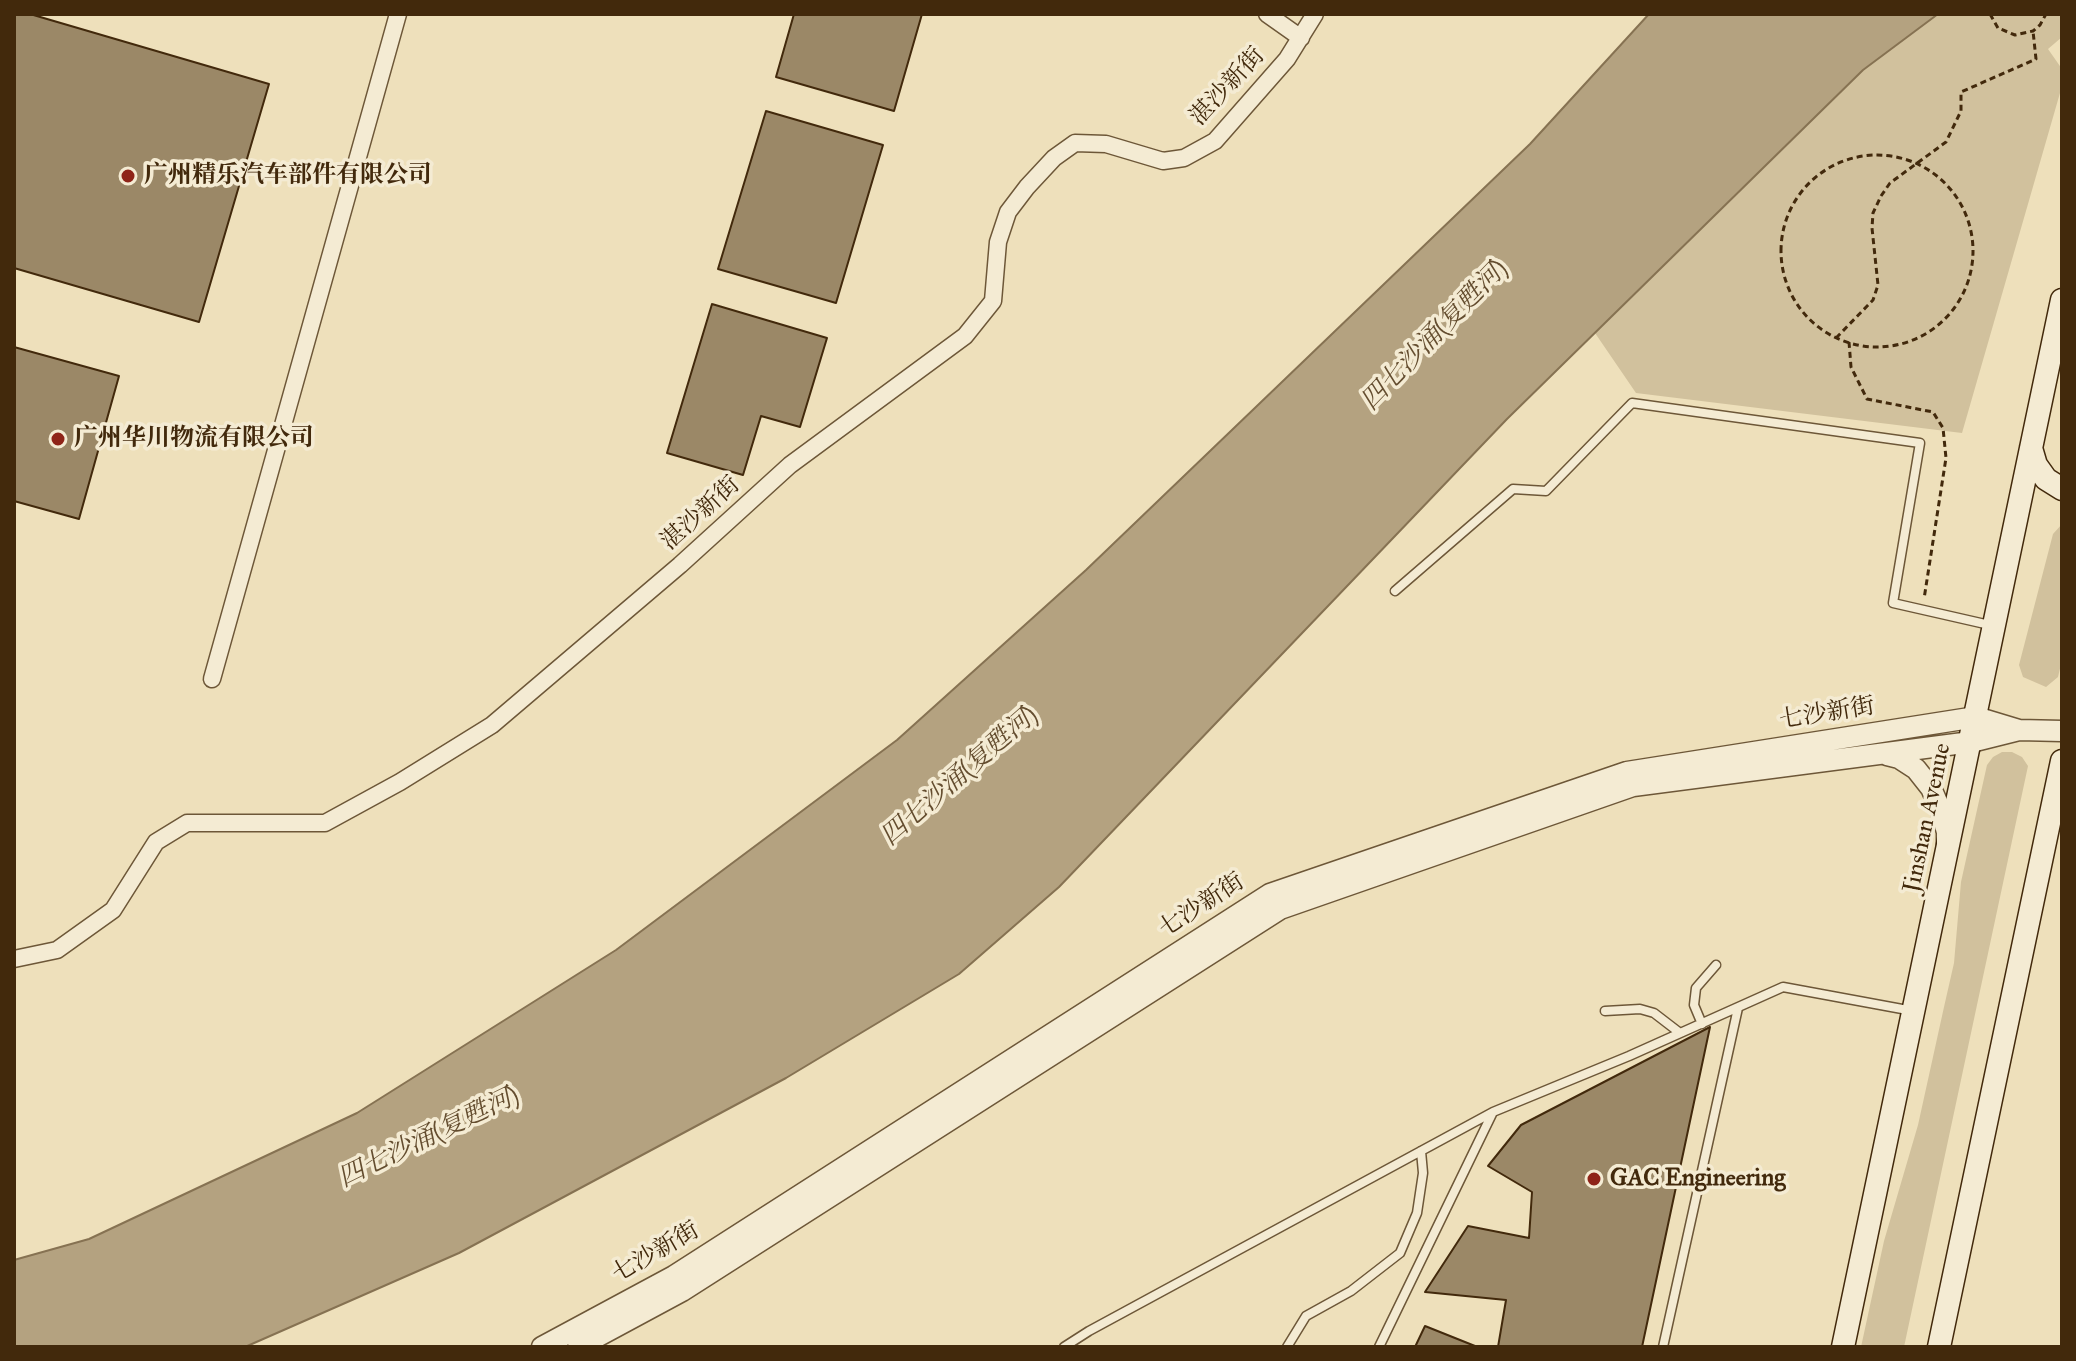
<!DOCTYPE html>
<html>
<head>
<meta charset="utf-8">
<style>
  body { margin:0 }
  #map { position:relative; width:2076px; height:1361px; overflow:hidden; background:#eee0bb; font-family:"IM FELL Great Primer",serif }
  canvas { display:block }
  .frame { position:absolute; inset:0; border:16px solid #42290c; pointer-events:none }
</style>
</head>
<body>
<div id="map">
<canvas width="2076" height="1361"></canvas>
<div class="frame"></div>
</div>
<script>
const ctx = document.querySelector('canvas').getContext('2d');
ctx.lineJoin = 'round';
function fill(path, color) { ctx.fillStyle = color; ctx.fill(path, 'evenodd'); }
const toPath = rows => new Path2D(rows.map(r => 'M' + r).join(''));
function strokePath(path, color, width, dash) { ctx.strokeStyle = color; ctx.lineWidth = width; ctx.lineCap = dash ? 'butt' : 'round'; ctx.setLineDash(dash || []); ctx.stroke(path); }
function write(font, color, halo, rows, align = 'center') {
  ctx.font = font + ' "IM FELL Great Primer","Noto Serif SC",serif'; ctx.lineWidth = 7; ctx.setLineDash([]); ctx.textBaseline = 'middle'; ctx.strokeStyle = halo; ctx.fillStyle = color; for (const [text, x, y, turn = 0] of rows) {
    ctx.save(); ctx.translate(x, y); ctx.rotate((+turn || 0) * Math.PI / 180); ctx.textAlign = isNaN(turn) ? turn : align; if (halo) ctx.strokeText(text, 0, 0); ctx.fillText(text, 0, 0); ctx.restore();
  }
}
fill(toPath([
  [1938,14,2062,14,2062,37,2048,49,2062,69,2062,86,1962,433,1636,393,1595,333,1863,70],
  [2062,524,2062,660,2058,677,2046,687,2023,677,2019,665,2053,534],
  [2002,752,2012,752,2022,757,2028,766,1904,1347,1861,1347,1884,1241,1918,1125,1944,1007,1954,963,1961,882,1987,765,1993,757]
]), '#d1c19d');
const water = toPath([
  [1649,14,1938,14,1863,70,1507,419,1059,887,959,974,786,1078,459,1253,245,1347,14,1347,14,1260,89,1239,357,1113,616,950,897,740,1086,570,1530,144,1649,14]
]);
fill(water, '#b4a280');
strokePath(water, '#867252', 2);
const building = toPath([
  [14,14,30,14,269,84,199,322,14,268,14,14],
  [794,14,922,14,894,111,776,77,794,14],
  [766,111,883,145,836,303,718,269,766,111],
  [712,304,827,338,800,427,761,416,743,475,667,453,712,304],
  [14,347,119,376,79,519,14,501,14,347],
  [1710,1027,1642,1347,1498,1347,1506,1300,1425,1292,1468,1226,1529,1238,1532,1192,1488,1166,1521,1125,1710,1027],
  [1425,1326,1475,1346,1475,1347,1415,1347,1425,1326]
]);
fill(building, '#9b8867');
strokePath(building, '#42290c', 2);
const service = toPath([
  [1395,591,1513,489,1546,491,1632,403,1920,443,1893,603,1994,626],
  [1605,1011,1640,1009,1654,1013,1680,1033],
  [1702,1024,1694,1005,1696,988,1716,965],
  [1064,1347,1089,1331,1493,1112,1629,1056,1783,987,1913,1011],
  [1287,1347,1306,1316,1351,1291,1400,1253,1417,1213,1423,1173,1421,1151],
  [1379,1347,1492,1114],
  [1663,1347,1738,1008]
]);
const minor = toPath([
  [1267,14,1301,38],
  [212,679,398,14],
  [14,959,57,950,113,910,156,842,187,823,325,823,400,782,492,725,680,565,790,465,965,336,993,301,998,242,1008,212,1027,187,1054,158,1075,143,1106,144,1163,161,1184,158,1215,141,1287,59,1315,14]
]);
const tertiary = toPath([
  [1887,755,1899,758,1916,769,1931,788,1941,811,1947,832,1947,844],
  [542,1347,674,1276,1270,894,1627,772,1976,717,2019,730],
  [578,1347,682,1291,1280,909,1633,786,1971,742,2019,730,2062,731]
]);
const secondary = toPath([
  [2031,448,2036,465,2046,479,2062,489],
  [1843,1347,2062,300],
  [1939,1347,2062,761]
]);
strokePath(service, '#6d5738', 11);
strokePath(minor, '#6d5738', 19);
strokePath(tertiary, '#6d5738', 23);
strokePath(secondary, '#42290c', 25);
strokePath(toPath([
  [1990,14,1998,28,2015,35,2033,31,2040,25,2046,14],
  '1781 251a96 96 0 1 1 192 0a96 96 0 1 1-192 0Z',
  [1836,338,1873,300,1878,285,1872,228,1873,213,1881,196,1890,183,1946,142,1961,111,1961,92,2036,59,2033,31],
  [1849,342,1851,367,1867,399,1933,412,1943,428,1946,458,1924,599]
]), '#42290c', 3, [6, 4]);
strokePath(service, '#f4ebd3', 8);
strokePath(minor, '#f4ebd3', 16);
strokePath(tertiary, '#f4ebd3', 20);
strokePath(secondary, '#f4ebd3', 22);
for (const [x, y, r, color] of [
  [128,176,8,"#8f2418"],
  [58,439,8,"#8f2418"],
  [1594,1179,8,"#8f2418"]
]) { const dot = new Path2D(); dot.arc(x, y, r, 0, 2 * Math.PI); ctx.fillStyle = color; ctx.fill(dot); strokePath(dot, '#f4ebd3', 3); }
write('24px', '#42290c', '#f4ebd3', [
  ["湛沙新街",1228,87,-47],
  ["湛沙新街",701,514,-42],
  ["七沙新街",1827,714,-9],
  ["Jinshan Avenue",1928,818,-78],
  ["七沙新街",1202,906,-33],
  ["七沙新街",656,1253,-30]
]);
write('bold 24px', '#42290c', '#f4ebd3', [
  ["广州精乐汽车部件有限公司",144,176],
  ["广州华川物流有限公司",74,439],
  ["GAC Engineering",1610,1179]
], 'left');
write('italic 26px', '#644d2f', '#f4ebd3', [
  ["四七沙涌(复甦河)",1435,336,-46],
  ["四七沙涌(复甦河)",960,777,-41],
  ["四七沙涌(复甦河)",429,1138,-26]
]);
</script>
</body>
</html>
